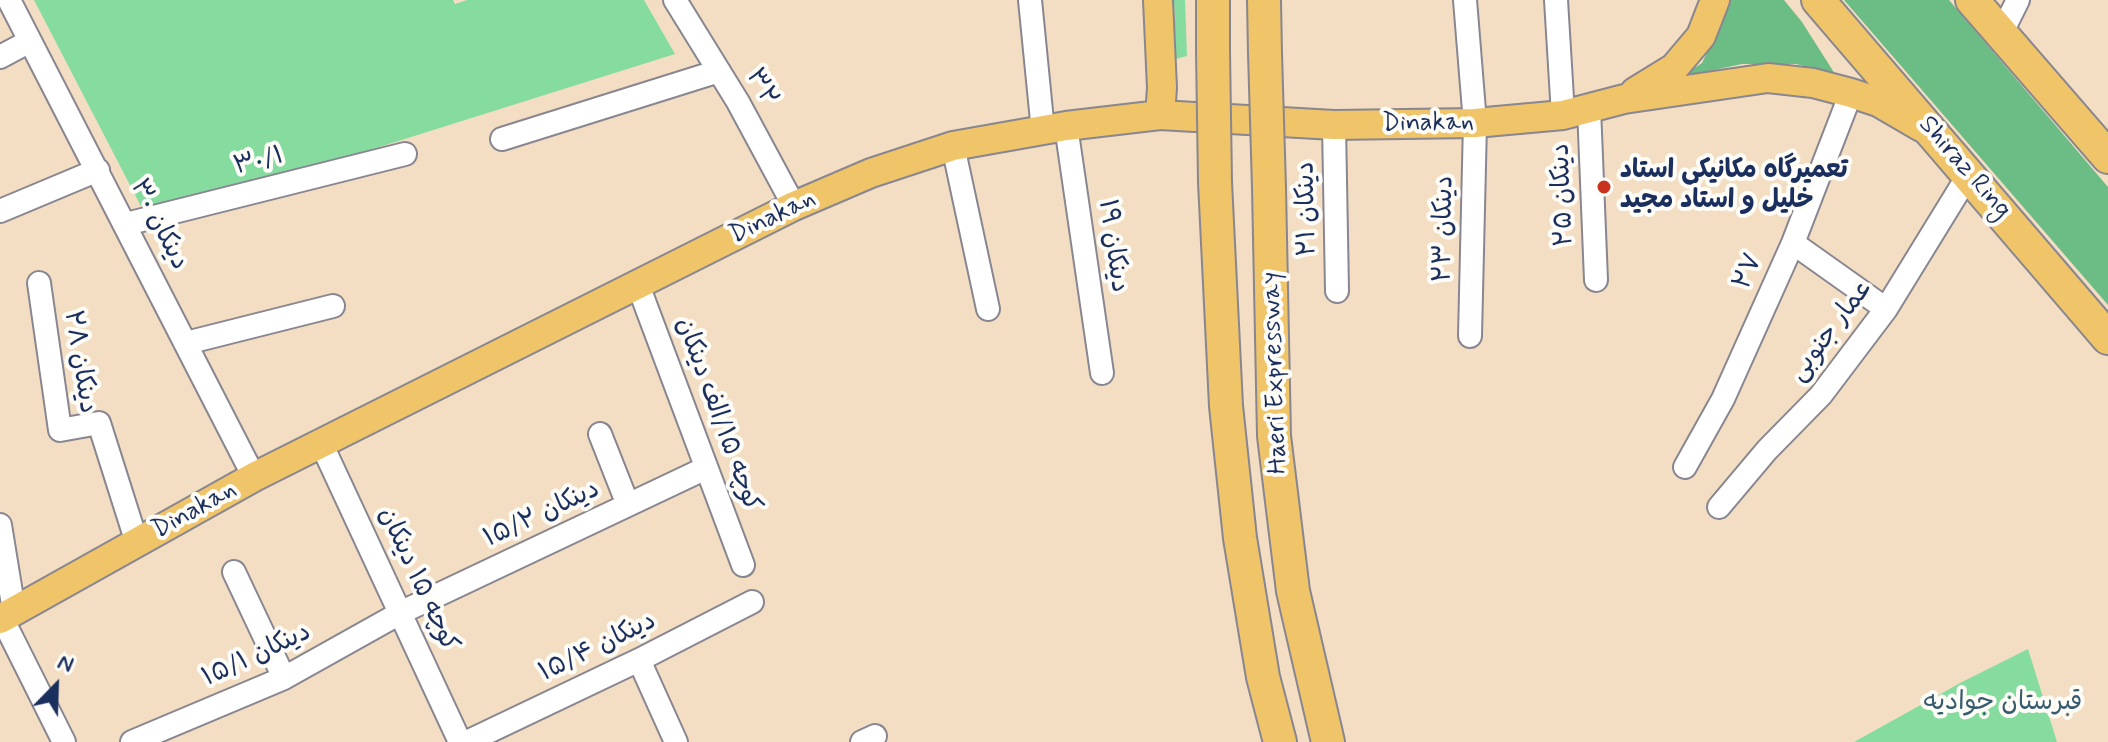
<!DOCTYPE html>
<html>
<head>
<meta charset="utf-8">
<style>
  body { margin:0 }
  #map { position:relative; width:2108px; height:742px; overflow:hidden; background:#f4dec3; font-family:Mynerve,sans-serif }
  canvas { display:block }
  .north { position:absolute; left:16px; top:646px; width:80px; height:80px; -webkit-text-stroke:6px #fdfcf7; paint-order:stroke; rotate:23deg; font-size:22px; font-weight:700; line-height:32px; text-align:center; color:#1b2f5e }
  .north::after { content:''; display:block; margin:auto; width:28px; height:36px; background:#1b2f5e; clip-path:polygon(50% 0,100% 100%,50% 72%,0 100%) }
</style>
</head>
<body>
<div id="map">
<canvas width="2108" height="742"></canvas>
<div class="north">N</div>
</div>
<script>
const ctx = document.querySelector('canvas').getContext('2d');
ctx.lineJoin = 'round';
function fill(path, color) { ctx.fillStyle = color; ctx.fill(path, 'evenodd'); }
const toPath = rows => new Path2D(rows.map(r => 'M' + r).join(''));
function strokePath(path, color, width, dash) { ctx.strokeStyle = color; ctx.lineWidth = width; ctx.lineCap = dash ? 'butt' : 'round'; ctx.setLineDash(dash || []); ctx.stroke(path); }
function write(font, color, halo, rows, align = 'center') {
  ctx.font = font + ' Mynerve,"Playpen Sans Arabic",sans-serif'; ctx.lineWidth = 8; ctx.setLineDash([]); ctx.textBaseline = 'middle'; ctx.strokeStyle = halo; ctx.fillStyle = color; for (const [text, x, y, turn = 0] of rows) {
    ctx.save(); ctx.translate(x, y); ctx.rotate((+turn || 0) * Math.PI / 180); ctx.textAlign = isNaN(turn) ? turn : align; if (halo) ctx.strokeText(text, 0, 0); ctx.fillText(text, 0, 0); ctx.restore();
  }
}
fill(toPath([
  [34,0,453,0,455,4,467,0,644,0,675,54,319,166,146,216],
  [1174,0,1185,0,1187,56,1176,59],
  [2028,649,2057,742,1854,742,1962,682]
]), '#86dc9f');
fill(toPath([
  [1728,0,1784,0,1802,22,1835,74,1796,64,1742,64,1681,77,1702,63,1722,21],
  [1844,0,1949,0,2108,187,2108,305]
]), '#6cbc86');
const minor = toPath([
  [9,0,254,477],
  [675,0,738,102,794,206],
  [1030,0,1043,131],
  [1465,0,1475,123,1470,336],
  [1556,0,1563,115],
  [2001,34,2018,0],
  [0,57,30,41],
  [1589,108,1596,280],
  [1334,125,1337,291],
  [1066,126,1102,373],
  [502,139,719,71],
  [953,146,988,309],
  [0,211,98,170],
  [126,224,405,154],
  [1793,243,1886,309],
  [39,283,60,430,99,423,137,543],
  [638,285,743,565],
  [186,343,333,306],
  [600,434,628,505],
  [321,443,460,742],
  [1685,467,1723,399,1793,243,1851,93],
  [1719,507,1767,450,1821,395,1886,309,1969,174],
  [0,525,14,611],
  [234,572,284,678],
  [2,618,64,742],
  [639,660,676,742],
  [132,742,284,678,402,612,706,468],
  [467,742,639,660,752,602],
  [862,742,875,736]
]);
const major = toPath([
  [1158,0,1162,88,1160,115],
  [1635,92,1674,68,1701,36,1715,0],
  [0,619,254,477,794,206,871,173,953,146,1066,126,1160,115,1334,125,1475,123,1563,115,1624,99,1768,78,1813,83,1851,93,1878,102,1921,127]
]);
const highway = toPath([
  [1213,0,1213,51],
  [1264,0,1265,53],
  [1818,0,2108,338],
  [1972,0,2108,157],
  [1215,182,1226,406,1240,538,1263,677,1280,742],
  [1269,188,1274,436,1293,591,1328,742]
]);
strokePath(minor, '#888690', 26);
strokePath(major, '#888690', 32);
strokePath(highway, '#888690', 36);
strokePath(minor, '#fff', 22);
strokePath(major, '#f0c469', 28);
strokePath(highway, '#f0c469', 32);
const highwayBridge = toPath([
  [1213,51,1215,182],
  [1265,53,1269,188]
]);
strokePath(highwayBridge, '#888690', 36, []);
strokePath(highwayBridge, '#f0c469', 32);
for (const [x, y, r, color] of [
  [1604,187,8,"#c8321e"]
]) { const dot = new Path2D(); dot.arc(x, y, r, 0, 2 * Math.PI); ctx.fillStyle = color; ctx.fill(dot); strokePath(dot, '#fdfcf7', 3); }
write('26px', '#1b2f5e', '#fdfcf7', [
  ["۳۲",761,88,60],
  ["Dinakan",1428,124,-1],
  ["۳۰/۱",259,162,-14],
  ["Shiraz Ring",1964,168,49],
  ["۲۵ دینکان",1564,195,-92],
  ["۲۱ دینکان",1308,209,-91],
  ["Dinakan",773,218,-26],
  ["۳۰ دینکان",158,225,63],
  ["۲۳ دینکان",1445,229,-89],
  ["۱۹ دینکان",1112,246,82],
  ["۲۷",1749,272,-66],
  ["عمار جنوبی",1832,331,-53],
  ["۲۸ دینکان",79,362,81],
  ["Haeri Expressway",1276,373,-92],
  ["کوچه ۱۵/الف دینکان",717,415,70],
  ["Dinakan",195,511,-29],
  ["۱۵/۲ دینکان",542,515,-25],
  ["کوچه ۱۵ دینکان",417,580,65],
  ["۱۵/۴ دینکان",598,648,-26],
  ["۱۵/۱ دینکان",257,656,-25]
]);
write('bold 26px', '#1b2f5e', '#fdfcf7', [
  ["تعمیرگاه مکانیکی استاد",1620,172],
  ["خلیل و استاد مجید",1620,202]
], 'left');
write('26px', '#365a6e', '#fdfcf7', [
  ["قبرستان جوادیه",2003,704]
]);
</script>
</body>
</html>
